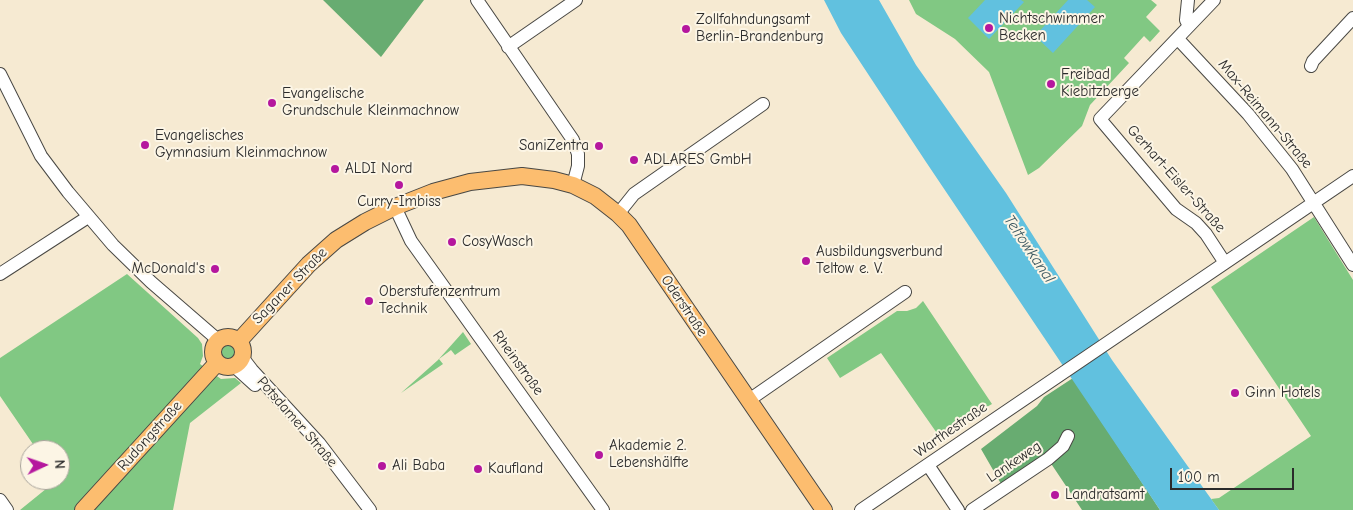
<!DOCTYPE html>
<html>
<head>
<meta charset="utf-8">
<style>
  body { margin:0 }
  #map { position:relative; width:1353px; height:510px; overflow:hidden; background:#f6ead2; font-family:"Comic Neue",sans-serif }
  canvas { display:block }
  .north { position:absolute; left:20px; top:440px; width:50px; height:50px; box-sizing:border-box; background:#fcf5e5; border:1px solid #a8a49b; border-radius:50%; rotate:87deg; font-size:14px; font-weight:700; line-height:20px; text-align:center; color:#2b2b2b }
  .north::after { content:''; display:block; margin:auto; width:18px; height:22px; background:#b5179e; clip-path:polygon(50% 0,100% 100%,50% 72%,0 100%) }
  .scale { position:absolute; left:1170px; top:468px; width:124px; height:22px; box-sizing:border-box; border:2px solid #2b2b2b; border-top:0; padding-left:6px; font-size:15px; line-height:18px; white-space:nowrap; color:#2b2b2b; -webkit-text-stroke:4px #fcf5e5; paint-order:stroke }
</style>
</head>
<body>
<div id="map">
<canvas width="1353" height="510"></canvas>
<div class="north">N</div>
<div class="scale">100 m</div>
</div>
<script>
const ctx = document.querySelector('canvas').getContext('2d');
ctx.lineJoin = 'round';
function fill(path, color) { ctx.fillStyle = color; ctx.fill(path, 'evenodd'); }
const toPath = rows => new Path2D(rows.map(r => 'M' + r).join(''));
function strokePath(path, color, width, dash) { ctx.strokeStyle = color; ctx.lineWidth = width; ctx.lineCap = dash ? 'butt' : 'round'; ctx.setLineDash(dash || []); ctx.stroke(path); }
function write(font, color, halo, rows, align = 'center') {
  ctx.font = font + ' "Comic Neue",sans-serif'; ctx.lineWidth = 4; ctx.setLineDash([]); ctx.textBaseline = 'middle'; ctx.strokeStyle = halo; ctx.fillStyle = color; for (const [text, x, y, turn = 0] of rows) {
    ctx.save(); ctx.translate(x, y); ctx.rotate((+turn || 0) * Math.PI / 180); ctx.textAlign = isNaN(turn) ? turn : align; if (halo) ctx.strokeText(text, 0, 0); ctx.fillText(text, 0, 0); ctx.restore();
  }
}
fill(toPath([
  [909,0,1151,0,1157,5,1146,17,1160,31,1150,42,1144,36,1124,58,1129,63,1090,105,1082,126,1039,168,1028,175,989,72,955,39,916,14],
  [1314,217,1353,280,1353,510,1219,510,1211,499,1219,498,1311,436,1211,287],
  [127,274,198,338,202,344,203,356,200,364,221,379,235,378,241,383,190,423,173,510,20,510,57,480,60,480,60,450,37,450,0,396,0,358],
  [923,301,992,404,964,420,941,439,881,353,840,378,827,358,897,311,907,311,916,308],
  [463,332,471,344,455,355,451,350,439,359,443,364,401,393,438,360],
  '220 352a9 9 0 1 1 18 0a9 9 0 1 1-18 0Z'
]), '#81c883');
fill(toPath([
  [323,0,424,0,381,57],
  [1073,378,1160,510,1082,510,1048,459,1004,489,981,449,1037,406,1044,397]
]), '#68ac71');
fill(toPath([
  [824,0,879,0,916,65,1006,193,1112,360,1219,510,1160,510,926,162,841,33],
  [985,0,1021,0,1024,2,989,39,968,18],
  [1068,0,1087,0,1095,7,1053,53,1035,36]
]), '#61c1df');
const minor = toPath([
  [477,0,573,140,578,154,578,166,573,185],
  [1188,0,1186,20,1189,26],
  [1214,0,1100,119,1176,209,1196,223,1206,234,1225,263],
  [1178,39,1248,114,1292,169,1353,265],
  [508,47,576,0],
  [1311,66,1313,61,1353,18],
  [0,74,41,156,68,192,113,245,151,282,218,340],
  [395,207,411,241,603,510],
  [618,214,634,194,763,104],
  [0,274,88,217],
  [242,357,252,370,319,443,370,510],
  [234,366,255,385],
  [749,400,905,292],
  [928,465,958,510],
  [0,500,7,510],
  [861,510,1353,176],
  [972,510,1048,459,1063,446,1068,436]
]);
const major = toPath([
  '213 352a15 15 0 1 1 30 0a15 15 0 1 1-30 0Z',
  [239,341,309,264,336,240,365,222,395,207,433,192,470,182,522,176,554,180,573,185,595,196,618,214,629,225,824,510],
  [83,510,217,363]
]);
strokePath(minor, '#494844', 14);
strokePath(major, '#494844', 18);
strokePath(minor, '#fff', 12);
strokePath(major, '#fcbd6f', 16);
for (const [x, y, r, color] of [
  [989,28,5,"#b5179e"],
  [686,29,5,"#b5179e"],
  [1051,84,5,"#b5179e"],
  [272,103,5,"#b5179e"],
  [145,145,5,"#b5179e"],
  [599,146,5,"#b5179e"],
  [634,160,5,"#b5179e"],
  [335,169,5,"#b5179e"],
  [399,185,5,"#b5179e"],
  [452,242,5,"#b5179e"],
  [806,261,5,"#b5179e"],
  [215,269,5,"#b5179e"],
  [369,301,5,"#b5179e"],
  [1235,393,5,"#b5179e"],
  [599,455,5,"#b5179e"],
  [382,466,5,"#b5179e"],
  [478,469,5,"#b5179e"],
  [1055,495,5,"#b5179e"]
]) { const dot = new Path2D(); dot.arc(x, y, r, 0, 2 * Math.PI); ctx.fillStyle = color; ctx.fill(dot); strokePath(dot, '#fcf5e5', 2); }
write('15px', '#2b2b2b', '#fcf5e5', [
  ["Nichtschwimmer",999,19],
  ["Becken",999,36],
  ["Zollfahndungsamt",696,20],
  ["Berlin-Brandenburg",696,37],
  ["Freibad",1061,75],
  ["Kiebitzberge",1061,92],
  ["Evangelische",282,94],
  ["Grundschule Kleinmachnow",282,111],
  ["Evangelisches",155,136],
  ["Gymnasium Kleinmachnow",155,153],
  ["SaniZentra",589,146,"right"],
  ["ADLARES GmbH",644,160],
  ["ALDI Nord",345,169],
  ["Curry-Imbiss",399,202,"center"],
  ["CosyWasch",462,242],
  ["Ausbildungsverbund",816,252],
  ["Teltow e. V.",816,269],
  ["McDonald's",205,269,"right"],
  ["Oberstufenzentrum",379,292],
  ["Technik",379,309],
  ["Ginn Hotels",1245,393],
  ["Akademie 2.",609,446],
  ["Lebenshälfte",609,463],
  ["Ali Baba",392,466],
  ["Kaufland",488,469],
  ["Landratsamt",1065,495]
], 'left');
write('15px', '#2b2b2b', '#fcf5e5', [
  ["Max-Reimann-Straße",1265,114,50],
  ["Gerhart-Eisler-Straße",1176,179,48],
  ["Saganer Straße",290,286,-46],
  ["Oderstraße",684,306,56],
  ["Rheinstraße",518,363,54],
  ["Potsdamer Straße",297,422,49],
  ["Warthestraße",951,430,-35],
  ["Rudongstraße",150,436,-48],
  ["Lankeweg",1014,462,-34]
]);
write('italic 16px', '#3b5861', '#fcf5e5', [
  ["Teltowkanal",1029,249,56]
]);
</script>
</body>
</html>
